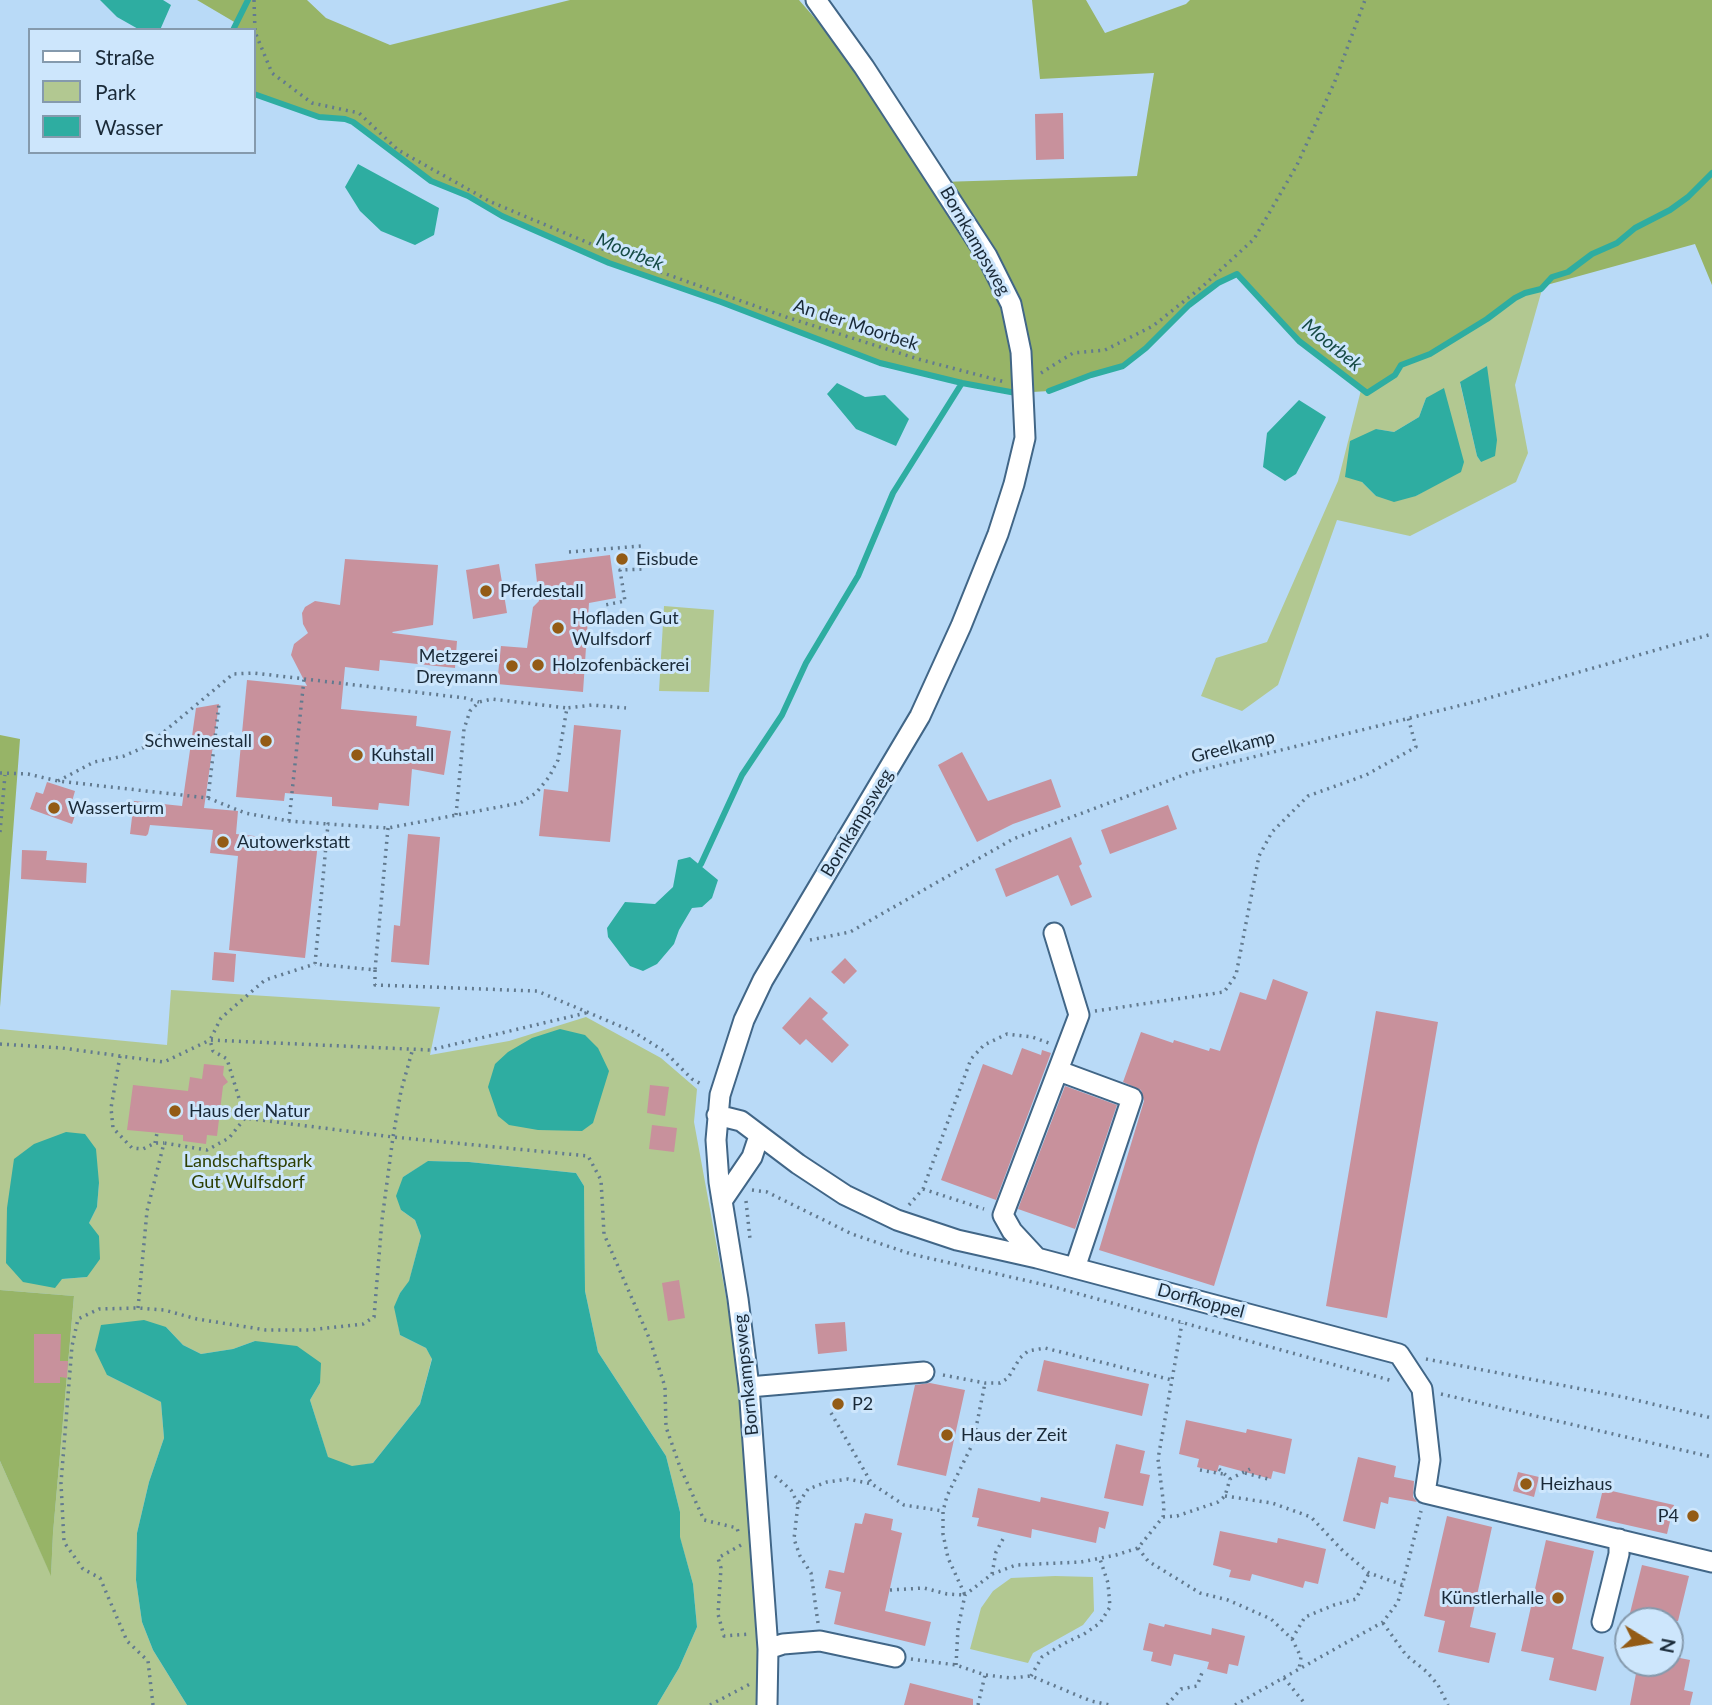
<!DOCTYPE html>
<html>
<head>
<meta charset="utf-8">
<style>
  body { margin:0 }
  #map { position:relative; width:1712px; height:1705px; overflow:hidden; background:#b9daf7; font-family:Lato,sans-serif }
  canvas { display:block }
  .legend { position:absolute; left:28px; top:28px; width:228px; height:126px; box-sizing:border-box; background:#cde6fc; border:2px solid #859aad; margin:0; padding:9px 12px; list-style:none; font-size:21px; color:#192937 }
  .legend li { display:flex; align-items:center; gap:14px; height:35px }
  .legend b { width:35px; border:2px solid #859aad }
  .north { position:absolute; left:1614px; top:1607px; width:70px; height:70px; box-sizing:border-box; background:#cde6fc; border:2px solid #859aad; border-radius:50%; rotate:101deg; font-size:19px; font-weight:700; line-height:28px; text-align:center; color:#192937 }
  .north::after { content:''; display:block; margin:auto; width:24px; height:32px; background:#935b15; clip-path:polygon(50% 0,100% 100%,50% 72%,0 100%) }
</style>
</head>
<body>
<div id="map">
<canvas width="1712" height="1705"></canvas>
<ul class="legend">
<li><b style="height:9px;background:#fff"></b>Straße</li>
<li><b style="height:19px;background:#b2c891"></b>Park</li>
<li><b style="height:19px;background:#2eada1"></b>Wasser</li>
</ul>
<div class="north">N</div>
</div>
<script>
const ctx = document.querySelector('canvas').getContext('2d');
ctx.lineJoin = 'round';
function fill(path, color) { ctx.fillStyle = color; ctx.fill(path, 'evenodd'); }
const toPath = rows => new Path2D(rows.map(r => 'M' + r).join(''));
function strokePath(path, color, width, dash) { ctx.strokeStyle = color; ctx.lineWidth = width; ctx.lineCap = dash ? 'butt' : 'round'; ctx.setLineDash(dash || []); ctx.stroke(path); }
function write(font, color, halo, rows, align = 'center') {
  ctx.font = font + ' Lato,sans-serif'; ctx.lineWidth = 6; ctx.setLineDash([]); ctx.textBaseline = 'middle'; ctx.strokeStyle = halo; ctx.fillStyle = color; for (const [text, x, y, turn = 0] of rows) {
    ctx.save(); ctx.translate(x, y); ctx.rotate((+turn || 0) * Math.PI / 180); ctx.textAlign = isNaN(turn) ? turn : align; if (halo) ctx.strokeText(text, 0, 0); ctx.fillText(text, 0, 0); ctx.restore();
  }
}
fill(toPath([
  [1543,286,1515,385,1528,453,1516,482,1410,536,1337,520,1278,685,1242,711,1201,696,1216,658,1267,642,1338,481,1361,390,1365,392,1370,391,1395,375,1401,365,1430,354,1487,319,1515,298],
  [1487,366,1481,462,1477,456,1460,383],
  [1426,398,1431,487,1416,496,1376,496,1362,482,1376,429,1394,432,1419,417],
  [664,606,714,610,709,692,659,691],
  [171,990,440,1007,430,1055,509,1041,586,1017,661,1058,697,1089,694,1122,727,1302,740,1390,758,1649,758,1705,657,1705,679,1668,697,1627,693,1584,680,1538,680,1512,666,1456,598,1352,585,1291,584,1186,576,1173,469,1162,429,1161,403,1177,401,1210,415,1220,421,1236,409,1282,400,1293,395,1307,400,1335,426,1348,432,1358,420,1404,373,1463,352,1467,328,1458,310,1400,320,1383,255,1341,233,1349,201,1354,183,1345,166,1327,107,1375,161,1402,164,1438,149,1482,137,1533,136,1580,142,1622,153,1650,187,1705,0,1705,0,1461,51,1575,53,1533,74,1296,0,1290,0,1029,167,1045],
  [99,1183,97,1207,89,1223,87,1277,62,1279,7,1234,7,1208],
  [1055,1576,1093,1577,1094,1611,1083,1625,1033,1653,1028,1663,970,1649,981,1608,993,1591,1011,1578]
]), '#b2c891');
fill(toPath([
  [197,0,307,0,326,18,390,45,570,0,799,0,881,94,941,182,1137,176,1154,73,1040,79,1032,0,1086,0,1105,33,1186,4,1190,0,1712,0,1712,285,1695,244,1543,286,1515,298,1487,319,1430,354,1401,365,1395,375,1367,393,1299,341,1237,274,1218,283,1189,305,1146,348,1123,366,1091,375,1049,391,1016,393,962,383,880,363,721,302,609,263,502,216,468,196,431,181,353,122,345,119,319,117,254,94,254,30,233,30,236,23],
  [0,735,20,739,0,1007],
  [0,1290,74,1296,53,1533,51,1576,0,1461]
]), '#97b467');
fill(toPath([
  [100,0,163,0,171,5,160,30,140,30,117,17],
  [358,164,439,208,434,235,415,245,381,231,360,211,345,187],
  [1487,366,1497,440,1495,456,1481,462,1477,456,1460,382],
  [837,383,865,397,885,395,909,419,896,446,856,429,827,394],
  [1444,388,1464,462,1461,472,1416,496,1394,502,1376,496,1362,482,1345,477,1350,441,1376,429,1394,432,1419,417,1426,398],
  [1299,400,1326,417,1296,474,1285,481,1263,467,1267,433],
  [690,857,718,880,712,898,702,907,692,908,679,930,674,944,657,964,643,971,630,966,608,937,607,928,625,902,655,904,673,887,678,860],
  [560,1029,585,1035,598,1048,609,1071,593,1123,582,1131,538,1130,509,1125,498,1116,488,1087,495,1064,508,1052,532,1038],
  [66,1132,85,1134,96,1149,99,1183,97,1207,89,1223,99,1236,100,1259,87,1277,62,1279,55,1288,23,1282,6,1263,7,1208,14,1159,34,1144],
  [428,1161,469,1162,576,1173,584,1186,585,1291,598,1352,666,1456,680,1512,680,1537,693,1584,697,1627,679,1668,657,1705,187,1705,153,1650,142,1622,136,1580,137,1533,149,1482,164,1438,161,1402,107,1375,95,1350,101,1325,144,1320,166,1327,183,1345,201,1354,233,1349,255,1341,297,1346,321,1363,320,1383,310,1400,328,1457,352,1466,373,1463,420,1404,432,1359,426,1348,400,1335,394,1307,400,1293,409,1281,421,1236,415,1220,401,1210,396,1196,403,1177]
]), '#2eada1');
strokePath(toPath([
  [233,30,248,0],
  [254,94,319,117,345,119,353,122,431,181,468,196,502,216,609,263,721,302,880,363,962,383,1016,393],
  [1049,391,1091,375,1123,366,1146,348,1189,305,1218,283,1237,274,1299,341,1367,393,1395,375,1401,365,1430,354,1487,319,1515,298,1525,293,1541,289,1552,277,1568,272,1592,254,1617,243,1635,228,1670,210,1688,197,1712,173],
  [701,864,742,775,782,715,806,663,858,576,893,493,962,383]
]), '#2eada1', 6);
fill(toPath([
  [1063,113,1064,159,1036,160,1035,114],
  [610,555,616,598,589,603,583,692,497,684,501,646,527,648,533,607,539,601,535,564],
  [345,559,438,565,433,625,392,632,393,633,457,641,455,668,380,660,379,671,345,667,341,709,417,716,416,726,451,731,444,775,412,769,409,806,379,803,378,810,332,806,332,797,285,793,284,801,236,797,247,680,307,686,291,655,294,644,308,633,303,624,302,613,305,607,315,601,340,605],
  [499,564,507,613,473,619,466,570],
  [219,704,204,808,238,811,236,834,318,843,305,958,229,950,238,856,210,853,213,830,150,825,148,834,146,836,130,834,134,801,182,806,196,708],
  [574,725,621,730,610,842,539,836,544,789,568,792],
  [962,752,988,801,1051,779,1061,807,1013,824,977,842,938,765],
  [47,782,75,791,71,805,78,807,72,824,30,809,36,792,43,794],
  [1168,805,1177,829,1110,854,1101,830],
  [408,834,440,837,429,965,391,962,394,925,400,926],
  [1071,837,1082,864,1079,866,1092,897,1071,906,1058,875,1006,897,995,869],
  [22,850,47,851,46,860,87,863,86,883,21,879],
  [214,952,236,954,234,982,212,980],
  [845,958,857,971,844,984,831,972],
  [1273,979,1308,992,1257,1146,1214,1286,1099,1250,1144,1101,1141,1090,1123,1082,1141,1032,1173,1043,1174,1040,1209,1051,1210,1048,1220,1051,1240,992,1266,1000],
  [810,997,828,1013,822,1019,849,1045,832,1063,806,1039,800,1045,782,1028],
  [1376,1011,1438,1022,1387,1318,1326,1306],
  [1022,1048,1041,1055,1042,1050,1051,1053,996,1200,941,1180,983,1064,1012,1075],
  [204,1064,224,1066,223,1075,228,1082,223,1086,217,1136,207,1135,206,1144,183,1141,183,1135,127,1130,133,1085,188,1091,190,1077,202,1079],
  [650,1085,669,1087,665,1116,647,1113],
  [1065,1086,1117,1105,1075,1229,1018,1209],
  [652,1125,677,1128,674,1152,649,1149],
  [679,1280,685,1318,668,1321,662,1283],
  [845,1322,847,1351,818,1354,815,1324],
  [34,1334,61,1334,60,1361,68,1361,67,1378,60,1377,60,1383,34,1383],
  [1044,1360,1149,1384,1142,1416,1037,1391],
  [930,1383,965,1390,946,1476,897,1465,915,1385],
  [1186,1420,1246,1433,1247,1429,1292,1439,1285,1474,1273,1471,1271,1479,1219,1465,1217,1472,1197,1467,1199,1459,1179,1454],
  [1116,1444,1145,1451,1140,1473,1150,1475,1143,1506,1104,1498],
  [1358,1457,1396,1466,1394,1477,1414,1481,1413,1497,1417,1502,1389,1497,1388,1504,1381,1502,1375,1529,1343,1521],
  [1518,1472,1539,1477,1534,1497,1513,1491],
  [978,1488,1040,1502,1041,1497,1109,1512,1105,1529,1099,1527,1096,1543,1032,1529,1031,1538,977,1526,979,1518,972,1517],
  [1603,1489,1674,1505,1667,1534,1596,1518],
  [865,1513,893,1519,891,1530,902,1533,885,1611,931,1622,925,1646,834,1624,841,1592,825,1588,829,1570,844,1573,855,1523,862,1524],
  [1447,1516,1492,1527,1470,1627,1496,1633,1489,1663,1438,1652,1445,1621,1424,1616],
  [1220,1531,1277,1543,1278,1538,1326,1549,1318,1584,1305,1581,1303,1588,1252,1574,1250,1581,1229,1577,1231,1570,1213,1565],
  [1546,1540,1594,1551,1572,1649,1604,1657,1596,1691,1549,1680,1554,1658,1521,1651],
  [1642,1565,1689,1576,1678,1621,1628,1621],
  [1149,1623,1164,1627,1165,1624,1211,1635,1212,1628,1245,1636,1238,1666,1229,1664,1227,1674,1207,1669,1209,1662,1174,1654,1171,1666,1151,1661,1153,1652,1143,1650],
  [1670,1656,1690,1660,1684,1690,1693,1692,1690,1705,1630,1705,1638,1663,1670,1663],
  [910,1683,973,1699,973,1705,904,1705]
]), '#c8919c');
const minor = toPath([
  [1059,1071,1132,1098,1075,1268],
  [717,1115,741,1121,798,1164,845,1195,897,1220,957,1240,1037,1258,1399,1354,1422,1389,1430,1460,1425,1493,1712,1562],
  [722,1201,752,1157,759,1136],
  [1037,1258,1012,1231,1003,1215,1079,1015,1054,933],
  [749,1387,924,1372],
  [1602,1622,1619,1554,1619,1539],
  [768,1649,783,1644,820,1641,895,1657],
  [767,1705,768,1649,749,1387,738,1299,719,1182,716,1140,720,1095,744,1020,763,980,920,716,961,626,998,534,1014,484,1025,438,1021,352,1011,304,987,256,864,67,816,0]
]);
strokePath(minor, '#416687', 23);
strokePath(toPath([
  [254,0,255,32,272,73,312,103,359,113,398,150,491,202,641,265,786,317,918,359,1005,382],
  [1041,373,1073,353,1105,350,1153,326,1203,286,1254,239,1297,165,1335,81,1365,0],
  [569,552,641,546,644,569,620,570,625,601,605,605],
  [0,773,28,774,58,781,208,798,245,813,289,821,328,824],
  [58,781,94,762,124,756,147,746,233,674,254,673,465,698,479,702],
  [208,798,219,704],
  [456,815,464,729,470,711,479,702,492,699,567,708],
  [289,821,304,679],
  [388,828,375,970,315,964,328,824,388,828,520,803,536,793,549,777,558,760,567,708,592,705,626,708],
  [0,832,5,775],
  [810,940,850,932,1013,839,1189,773,1478,701,1712,634],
  [375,970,375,985,537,991,632,1031,664,1051,692,1079,703,1085],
  [1095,1011,1224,992,1236,975,1259,856,1272,832,1308,796,1366,775,1416,747,1408,717],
  [0,1044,62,1048,164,1062,210,1040,430,1050,590,1012],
  [120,1056,111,1108,113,1128,132,1148,143,1149,155,1143,164,1143],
  [245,1118,227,1059,213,1051,210,1040,221,1018,265,980,315,964],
  [155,1143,157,1133],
  [923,1189,984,1209],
  [752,1190,767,1192,852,1234,911,1254,1054,1287,1393,1381],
  [746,1201,750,1239],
  [909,1205,923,1189,971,1059,984,1045,1007,1034,1032,1037,1049,1043],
  [138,1308,147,1211,164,1143,207,1150,229,1138,245,1118,393,1137,588,1156,601,1180,604,1234,650,1340,665,1387,666,1427,680,1467,704,1520,737,1528,739,1535],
  [1426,1359,1623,1397,1712,1418],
  [943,1375,985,1383,1000,1383,1008,1378,1020,1358,1028,1351,1045,1348,1172,1380],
  [1441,1394,1712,1457],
  [831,1413,872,1484],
  [1219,1469,1230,1479],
  [1200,1470,1223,1474],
  [1245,1473,1268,1479],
  [775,1476,791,1490,798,1504],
  [1225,1496,1272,1503,1311,1517,1343,1551,1369,1573,1403,1585],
  [1163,1517,1177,1516,1218,1502,1225,1496,1230,1479,1250,1469],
  [741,1545,718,1558,721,1568,718,1614,724,1636,750,1634],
  [1138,1548,1148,1561,1200,1593,1228,1600,1271,1619,1292,1639,1301,1657,1299,1669],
  [992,1574,996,1552,1003,1539],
  [890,1590,924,1588,947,1594,965,1595,948,1558,943,1534,943,1511,947,1496,973,1443,985,1383],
  [818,1623,811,1573,800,1556,794,1539,798,1504,808,1489,827,1482,848,1479,872,1484,904,1505,943,1511],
  [1383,1623,1406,1655,1427,1672,1438,1685,1448,1705],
  [1292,1639,1305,1617,1334,1605,1356,1599,1369,1573],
  [911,1659,956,1665,985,1675,1012,1678,1031,1676,1091,1701,1110,1705],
  [956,1665,958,1628,965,1595,992,1574,1016,1565,1081,1562,1116,1555,1138,1548,1163,1517,1164,1507,1158,1459,1182,1323],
  [1031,1676,1042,1657,1063,1644,1084,1634,1100,1623,1110,1607,1108,1583,1100,1559],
  [1284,1678,1306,1705],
  [153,1705,148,1661,127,1641,100,1578,83,1569,64,1542,61,1483,72,1346,78,1319,99,1309,138,1308,164,1310,197,1319,266,1330,310,1330,363,1324,374,1317,382,1220,393,1137,401,1091,413,1048],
  [710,1705,750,1684],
  [978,1705,985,1675],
  [1167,1705,1181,1689,1197,1686,1203,1670],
  [1235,1705,1383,1622,1398,1602,1421,1511]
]), '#627a8f', 3.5, [2, 5]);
strokePath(minor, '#fff', 19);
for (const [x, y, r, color] of [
  [622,559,7,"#935b15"],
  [486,591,7,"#935b15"],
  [558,628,7,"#935b15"],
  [538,665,7,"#935b15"],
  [512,666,7,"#935b15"],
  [266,741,7,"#935b15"],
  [357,755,7,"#935b15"],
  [54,808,7,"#935b15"],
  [223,842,7,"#935b15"],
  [175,1111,7,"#935b15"],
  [838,1404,7,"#935b15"],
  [947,1435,7,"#935b15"],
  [1526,1484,7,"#935b15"],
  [1693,1516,7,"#935b15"],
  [1558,1598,7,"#935b15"]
]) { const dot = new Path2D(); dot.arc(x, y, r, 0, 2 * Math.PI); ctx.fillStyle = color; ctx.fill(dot); strokePath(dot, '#cde6fc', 2.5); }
write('18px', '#192937', '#cde6fc', [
  ["Bornkampsweg",975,241,60],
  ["An der Moorbek",856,325,18],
  ["Greelkamp",1233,747,-14],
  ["Bornkampsweg",857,823,-59],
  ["Dorfkoppel",1201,1301,15],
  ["Bornkampsweg",746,1375,-96]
]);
write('18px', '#192937', '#cde6fc', [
  ["Eisbude",636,559],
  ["Pferdestall",500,591],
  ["Hofladen Gut",572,618],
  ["Wulfsdorf",572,639],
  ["Metzgerei",498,656,"right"],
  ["Dreymann",498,677,"right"],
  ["Holzofenbäckerei",552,665],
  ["Schweinestall",252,741,"right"],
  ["Kuhstall",371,755],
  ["Wasserturm",68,808],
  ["Autowerkstatt",237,842],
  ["Haus der Natur",189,1111],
  ["P2",852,1404],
  ["Haus der Zeit",961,1435],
  ["Heizhaus",1540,1484],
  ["P4",1679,1516,"right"],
  ["Künstlerhalle",1544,1598,"right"]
], 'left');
write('18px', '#2e4004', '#cde6fc', [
  ["Landschaftspark",248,1161],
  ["Gut Wulfsdorf",248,1182]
]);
write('italic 19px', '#174b46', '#cde6fc', [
  ["Moorbek",630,252,22],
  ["Moorbek",1332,345,39]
]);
</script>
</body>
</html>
